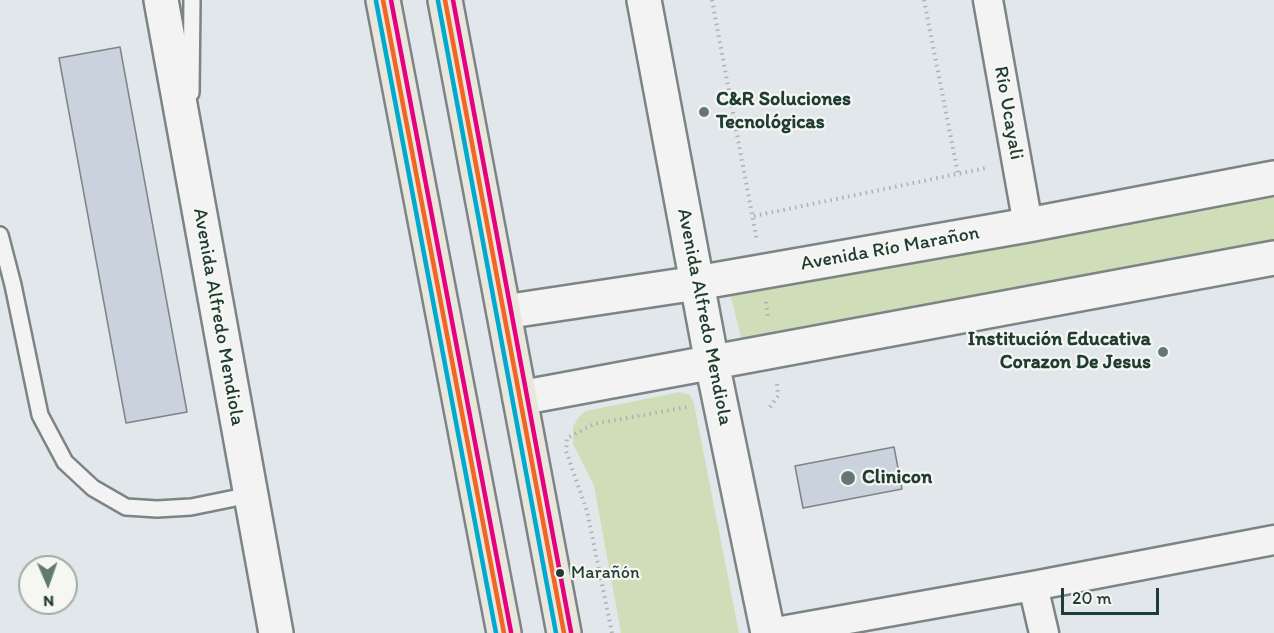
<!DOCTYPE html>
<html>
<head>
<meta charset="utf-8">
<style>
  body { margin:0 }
  #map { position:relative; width:1274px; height:633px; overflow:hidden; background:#e2e7ec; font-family:Itim,sans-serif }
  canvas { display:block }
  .north { position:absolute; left:18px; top:555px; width:60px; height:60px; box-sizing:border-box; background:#f6f6f2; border:2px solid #a0aca6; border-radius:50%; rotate:178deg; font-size:16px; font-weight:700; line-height:24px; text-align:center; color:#1f3d34 }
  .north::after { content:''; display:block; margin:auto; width:21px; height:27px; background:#637874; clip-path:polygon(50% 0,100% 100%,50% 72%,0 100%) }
  .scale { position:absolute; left:1061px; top:588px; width:98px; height:27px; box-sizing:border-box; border:3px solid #1f3d34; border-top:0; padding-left:8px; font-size:18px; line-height:21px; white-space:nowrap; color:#1f3d34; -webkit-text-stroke:4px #f6f6f2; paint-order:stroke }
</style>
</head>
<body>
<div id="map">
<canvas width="1274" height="633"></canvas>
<div class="north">N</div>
<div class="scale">20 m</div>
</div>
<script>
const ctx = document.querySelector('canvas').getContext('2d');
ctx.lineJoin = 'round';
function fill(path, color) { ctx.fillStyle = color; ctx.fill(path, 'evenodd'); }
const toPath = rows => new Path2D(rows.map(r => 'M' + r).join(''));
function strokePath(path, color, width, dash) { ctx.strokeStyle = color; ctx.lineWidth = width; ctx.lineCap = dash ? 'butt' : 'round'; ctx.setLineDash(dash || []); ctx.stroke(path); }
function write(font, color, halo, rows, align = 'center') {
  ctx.font = font + ' Itim,sans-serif'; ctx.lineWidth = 4.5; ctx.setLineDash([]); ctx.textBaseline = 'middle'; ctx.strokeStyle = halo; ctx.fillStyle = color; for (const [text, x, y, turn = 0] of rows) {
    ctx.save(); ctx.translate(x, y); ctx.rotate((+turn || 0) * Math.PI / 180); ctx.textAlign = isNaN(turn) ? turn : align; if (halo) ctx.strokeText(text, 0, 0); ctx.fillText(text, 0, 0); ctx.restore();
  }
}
fill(toPath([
  [1274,193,1274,243,743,345,730,293],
  [680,392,690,395,694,404,739,633,621,633,594,486,573,444,573,427,578,418,586,411]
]), '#cfdeb8');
const building = toPath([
  [120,47,187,412,126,423,59,58,120,47],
  [894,447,902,489,803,508,795,466,894,447]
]);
fill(building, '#cad2dd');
strokePath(building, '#7c8485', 1.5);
const lane = toPath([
  [191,93,192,0],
  [0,235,13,285,40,415,65,462,93,488,126,507,157,509,191,507,250,495]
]);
const street = toPath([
  [988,0,1028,225],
  [1033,586,1044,633],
  [770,633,1033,586,1274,540]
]);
const secondary = toPath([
  [161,0,276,633],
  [644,0,712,363,768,633],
  [504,312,697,283,1028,225,1274,178],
  [520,398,1274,258]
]);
const highway = toPath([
  [383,0,504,633],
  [445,0,564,633]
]);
strokePath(lane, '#7c8485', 20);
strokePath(street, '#7c8485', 33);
strokePath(secondary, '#7c8485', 38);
strokePath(highway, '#7c8485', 38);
strokePath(toPath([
  [712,0,757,241],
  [924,0,958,174],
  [754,216,986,168],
  [766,302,768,319],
  [770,407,778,396,777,384],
  [612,633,587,511,566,451,567,438,594,424,687,407]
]), '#adb1b0', 4, [1.5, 4.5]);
strokePath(lane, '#f2f3f2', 15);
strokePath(street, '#f2f3f2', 28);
strokePath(secondary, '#f2f3f2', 33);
strokePath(highway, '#e9e6de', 33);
strokePath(toPath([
  [383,0,504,633],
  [445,0,564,633]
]), '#f26522', 4.5);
strokePath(toPath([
  [376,1,496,633],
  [438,1,556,633]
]), '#00a9ce', 4.5);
strokePath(toPath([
  [391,0,511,632],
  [453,0,571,632]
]), '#e5007d', 4.5);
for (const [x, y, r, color] of [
  [704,112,6,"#637874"],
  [1163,352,6,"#637874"],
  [848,478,8,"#637874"],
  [560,573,5,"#1f3d34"]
]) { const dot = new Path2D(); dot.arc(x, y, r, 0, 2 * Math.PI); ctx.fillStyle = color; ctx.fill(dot); strokePath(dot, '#f6f6f2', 2); }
write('18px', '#1f3d34', '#f6f6f2', [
  ["Marañón",571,573]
], 'left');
write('bold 20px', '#1f3d34', '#f6f6f2', [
  ["C&R Soluciones",716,100],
  ["Tecnológicas",716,123],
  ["Institución Educativa",1151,340,"right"],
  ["Corazon De Jesus",1151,363,"right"],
  ["Clinicon",862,478]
], 'left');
write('20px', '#1f3d34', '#f6f6f2', [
  ["Río Ucayali",1008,113,80],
  ["Avenida Río Marañon",890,249,-10],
  ["Avenida Alfredo Mendiola",218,317,80],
  ["Avenida Alfredo Mendiola",704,317,79]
]);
</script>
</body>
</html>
